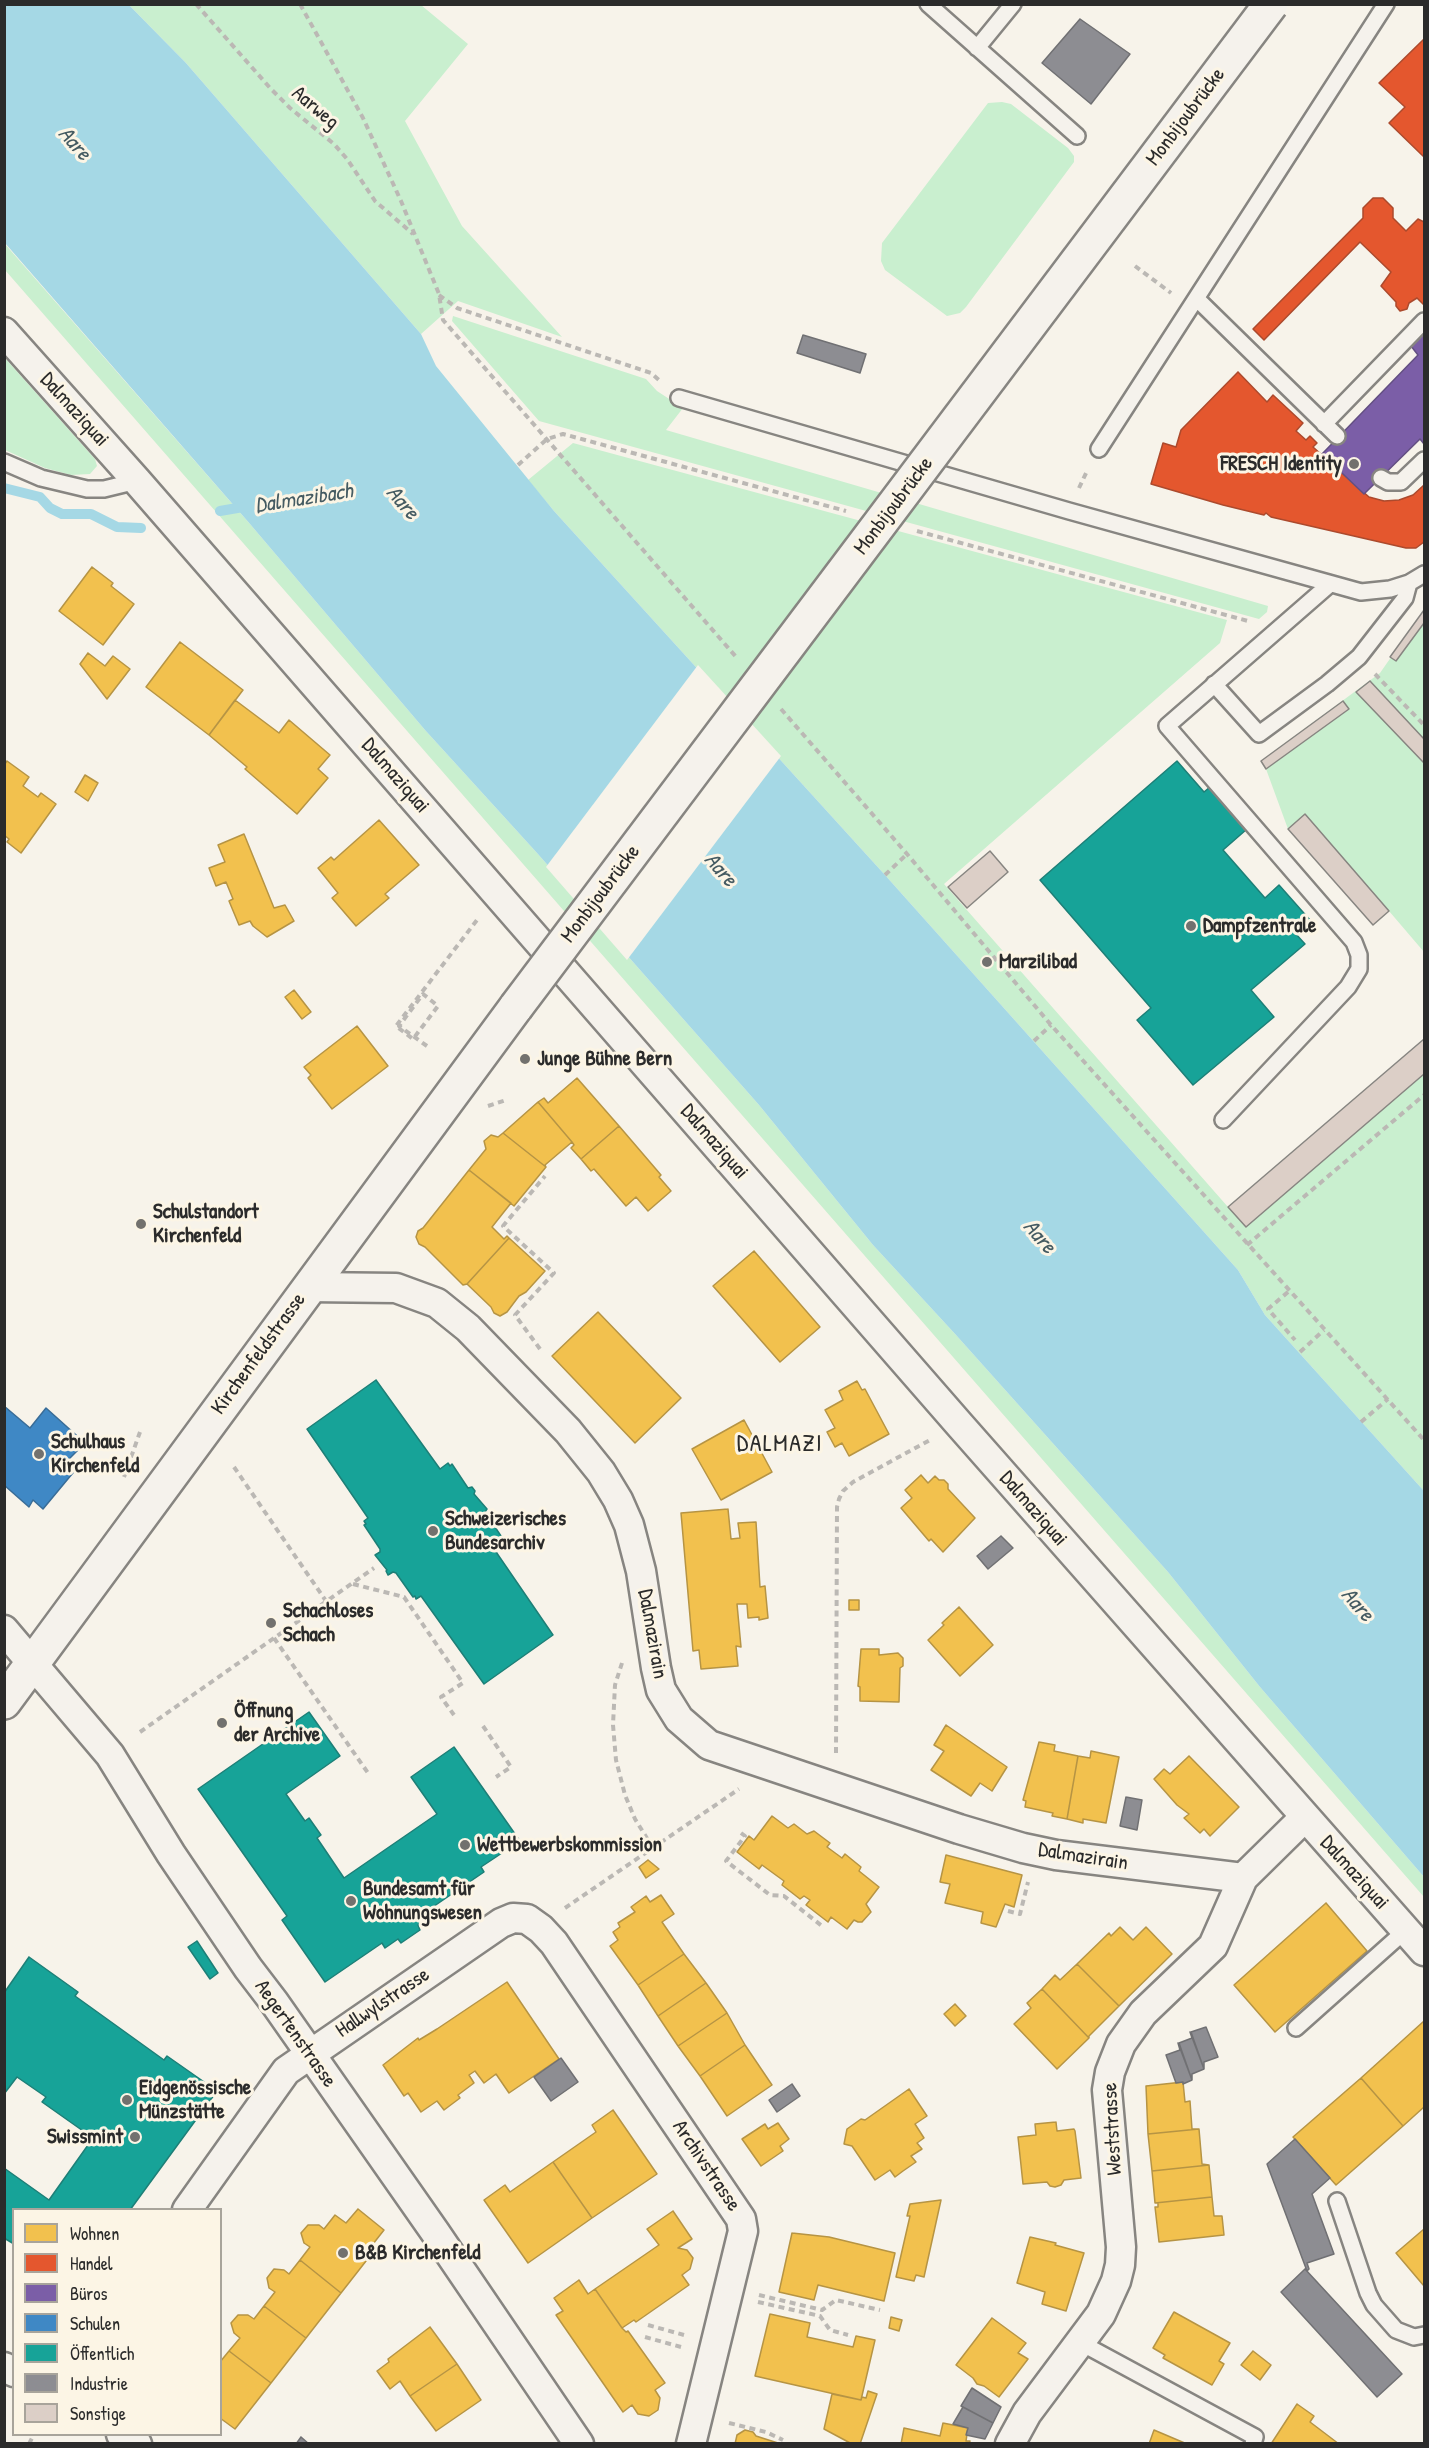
<!DOCTYPE html>
<html>
<head>
<meta charset="utf-8">
<style>
  body { margin:0 }
  #map { position:relative; width:1429px; height:2448px; overflow:hidden; background:#f7f3ea; font-family:"Patrick Hand",sans-serif }
  canvas { display:block }
  .frame { position:absolute; inset:0; border:6px solid #2b2b2b; pointer-events:none }
  .legend { position:absolute; left:12px; top:2208px; width:210px; height:228px; box-sizing:border-box; background:#fcf5e5; border:2px solid #a8a49b; margin:0; padding:8px 10px; list-style:none; font-size:18px; color:#2b2b2b }
  .legend li { display:flex; align-items:center; gap:12px; height:30px }
  .legend b { width:30px; border:2px solid #a8a49b }
</style>
</head>
<body>
<div id="map">
<canvas width="1429" height="2448"></canvas>
<div class="frame"></div>
<ul class="legend">
<li><b style="height:16px;background:#f2c14e"></b>Wohnen</li>
<li><b style="height:16px;background:#e4572e"></b>Handel</li>
<li><b style="height:16px;background:#7b5ea7"></b>Büros</li>
<li><b style="height:16px;background:#3f88c5"></b>Schulen</li>
<li><b style="height:16px;background:#17a398"></b>Öffentlich</li>
<li><b style="height:16px;background:#8d8d92"></b>Industrie</li>
<li><b style="height:16px;background:#dccfc7"></b>Sonstige</li>
</ul>
</div>
<script>
const ctx = document.querySelector('canvas').getContext('2d');
ctx.lineJoin = 'round';
function fill(path, color) { ctx.fillStyle = color; ctx.fill(path, 'evenodd'); }
const toPath = rows => new Path2D(rows.map(r => 'M' + r).join(''));
function strokePath(path, color, width, dash) { ctx.strokeStyle = color; ctx.lineWidth = width; ctx.lineCap = dash ? 'butt' : 'round'; ctx.setLineDash(dash || []); ctx.stroke(path); }
function write(font, color, halo, rows, align = 'center') {
  ctx.font = font + ' "Patrick Hand",sans-serif'; ctx.lineWidth = 6; ctx.setLineDash([]); ctx.textBaseline = 'middle'; ctx.strokeStyle = halo; ctx.fillStyle = color; for (const [text, x, y, turn = 0] of rows) {
    ctx.save(); ctx.translate(x, y); ctx.rotate((+turn || 0) * Math.PI / 180); ctx.textAlign = isNaN(turn) ? turn : align; if (halo) ctx.strokeText(text, 0, 0); ctx.fillText(text, 0, 0); ctx.restore();
  }
}
fill(toPath([
  [129,5,421,5,468,44,405,121,462,226,562,337,458,301,421,334,186,63],
  [1002,102,1011,104,1068,148,1074,156,1074,162,966,307,960,313,947,316,885,270,881,261,882,243,988,103],
  [4,243,250,524,425,730,537,853,759,1105,873,1245,956,1335,1168,1572,1260,1687,1424,1877,1424,1897,5,270],
  [453,316,646,379,657,391,683,408,666,430,1268,606,1267,612,1259,619,539,421,452,321],
  [4,357,95,459,97,466,90,474,71,475,45,468,5,450],
  [573,443,1227,620,1220,643,944,884,1228,1207,1424,1039,1424,1491,1265,1315,1238,1270,885,875,554,511,528,480],
  [1424,610,1424,952,1389,911,1288,829,1266,769,1261,761,1380,673]
]), '#c9efcf');
fill(toPath([
  [4,5,129,5,186,63,421,334,436,366,554,511,885,875,1238,1270,1265,1315,1424,1491,1424,1877,1260,1687,1168,1572,956,1335,873,1245,759,1105,537,853,425,730,250,524,5,243]
]), '#a5d8e5');
fill(toPath([
  [698,665,781,756,627,960,546,867]
]), '#f7f3ea');
const homes = toPath([
  [92,567,113,583,111,586,134,604,103,645,59,611,92,567],
  [180,642,243,690,209,735,146,687,180,642],
  [88,653,105,666,113,656,130,669,107,699,80,664,88,653],
  [235,700,279,733,289,720,330,755,318,769,328,778,297,814,245,769,247,767,209,735,235,700],
  [7,761,29,777,23,786,38,797,41,793,56,804,21,853,7,842,9,839,4,835,4,765,7,761],
  [85,775,98,783,88,801,75,792,85,775],
  [379,820,419,865,385,894,389,898,356,926,332,898,338,893,318,868,331,857,334,860,379,820],
  [244,834,274,908,285,905,294,921,267,937,253,926,250,921,239,925,229,901,233,899,226,882,216,886,209,868,225,862,218,845,244,834],
  [294,990,311,1012,302,1019,285,997,294,990],
  [357,1026,388,1066,332,1109,308,1078,311,1075,304,1067,357,1026],
  [577,1078,619,1126,581,1159,571,1148,574,1145,572,1142,538,1102,544,1098,548,1103,577,1078],
  [538,1102,572,1142,545,1165,546,1167,503,1133,538,1102],
  [619,1126,661,1175,659,1177,671,1191,648,1211,636,1197,626,1206,594,1169,591,1171,581,1159,619,1126],
  [503,1133,546,1167,514,1206,469,1170,486,1149,484,1141,491,1135,498,1137,503,1133],
  [469,1170,511,1203,492,1227,504,1239,507,1236,509,1238,467,1284,463,1285,425,1247,419,1244,416,1237,418,1231,423,1228,469,1170],
  [509,1238,545,1271,526,1292,519,1296,507,1312,500,1316,494,1313,491,1307,467,1284,509,1238],
  [754,1251,820,1327,780,1362,713,1286,754,1251],
  [598,1312,681,1398,635,1443,552,1356,598,1312],
  [857,1381,862,1390,865,1389,889,1434,849,1456,842,1443,835,1447,827,1432,835,1428,825,1410,843,1400,839,1391,857,1381],
  [744,1420,772,1472,721,1500,692,1449,744,1420],
  [921,1475,928,1483,935,1476,939,1480,944,1480,948,1484,948,1489,975,1518,943,1552,931,1539,929,1541,901,1508,912,1498,905,1490,921,1475],
  [728,1509,731,1539,740,1538,738,1523,756,1522,760,1587,765,1586,768,1618,759,1620,759,1617,748,1618,747,1604,737,1604,741,1647,736,1646,738,1666,701,1669,699,1650,693,1651,681,1513,728,1509],
  [849,1600,859,1600,859,1610,849,1610,849,1600],
  [959,1607,993,1645,960,1676,928,1640,944,1625,942,1623,959,1607],
  [861,1649,879,1649,879,1655,898,1653,903,1658,903,1666,900,1668,899,1702,860,1701,860,1687,858,1686,861,1649],
  [946,1725,1007,1767,992,1791,980,1783,971,1796,931,1770,944,1751,934,1745,946,1725],
  [1039,1742,1055,1745,1054,1751,1078,1756,1067,1819,1052,1816,1053,1813,1025,1807,1026,1801,1023,1800,1039,1742],
  [1091,1751,1119,1757,1106,1823,1083,1819,1083,1823,1067,1819,1078,1756,1090,1758,1091,1751],
  [1189,1756,1239,1807,1210,1836,1204,1829,1200,1833,1184,1818,1189,1814,1177,1805,1154,1779,1164,1769,1170,1774,1189,1756],
  [772,1816,788,1828,794,1824,807,1834,814,1831,830,1843,827,1847,842,1858,845,1854,861,1867,859,1871,879,1887,866,1904,871,1912,862,1922,858,1922,854,1920,847,1929,831,1917,828,1922,806,1905,810,1900,804,1896,800,1899,782,1885,784,1881,762,1865,759,1869,737,1852,749,1836,754,1840,772,1816],
  [946,1855,1022,1875,1014,1907,1005,1904,996,1927,981,1923,983,1912,945,1903,950,1884,940,1882,946,1855],
  [648,1860,659,1869,646,1878,639,1867,648,1860],
  [661,1895,674,1914,662,1922,684,1954,638,1985,610,1946,618,1940,613,1932,620,1927,618,1923,635,1912,631,1907,646,1896,650,1902,661,1895],
  [1326,1903,1367,1951,1275,2032,1234,1985,1326,1903],
  [1120,1927,1133,1940,1146,1927,1172,1954,1119,2006,1077,1964,1109,1933,1111,1936,1120,1927],
  [684,1954,706,1983,658,2016,638,1985,684,1954],
  [1077,1964,1119,2006,1089,2036,1089,2038,1042,1989,1055,1975,1060,1980,1077,1964],
  [507,1982,559,2059,509,2093,496,2074,484,2083,475,2071,469,2075,474,2083,458,2095,460,2098,444,2110,437,2101,421,2112,408,2093,404,2096,383,2065,418,2038,419,2040,437,2029,507,1982],
  [706,1983,727,2013,678,2046,658,2016,706,1983],
  [1042,1989,1089,2038,1057,2069,1014,2024,1031,2008,1027,2003,1042,1989],
  [955,2004,966,2016,955,2026,944,2014,955,2004],
  [727,2013,745,2045,700,2076,678,2046,727,2013],
  [1424,2021,1424,2107,1403,2126,1361,2078,1424,2021],
  [745,2045,772,2085,727,2116,700,2076,745,2045],
  [1361,2078,1403,2126,1336,2185,1293,2137,1361,2078],
  [1183,2082,1185,2102,1190,2101,1192,2129,1199,2129,1148,2134,1146,2086,1183,2082],
  [909,2089,927,2116,915,2124,924,2138,917,2143,922,2149,911,2156,916,2162,903,2171,895,2177,890,2170,875,2180,852,2146,844,2144,847,2129,861,2119,865,2120,909,2089],
  [613,2110,657,2174,592,2218,553,2162,596,2132,592,2125,613,2110],
  [1056,2122,1057,2131,1074,2129,1075,2131,1081,2178,1064,2180,1061,2185,1055,2187,1050,2186,1047,2182,1023,2184,1018,2137,1036,2135,1035,2124,1056,2122],
  [778,2123,789,2139,780,2146,783,2151,761,2166,742,2139,765,2124,768,2129,778,2123],
  [1199,2129,1202,2164,1209,2165,1152,2171,1148,2134,1199,2129],
  [553,2162,592,2218,528,2263,484,2200,505,2185,510,2192,553,2162],
  [1209,2165,1212,2197,1155,2203,1152,2171,1209,2165],
  [1212,2197,1214,2216,1222,2216,1224,2235,1159,2242,1155,2207,1158,2207,1158,2203,1155,2203,1212,2197],
  [941,2200,924,2277,916,2275,914,2281,896,2277,910,2216,907,2216,910,2204,941,2200],
  [358,2209,384,2230,373,2244,377,2247,341,2293,300,2260,310,2247,304,2243,301,2233,308,2225,319,2225,324,2229,335,2215,346,2223,358,2209],
  [673,2211,692,2239,678,2248,687,2250,693,2258,690,2269,682,2275,689,2285,636,2322,634,2320,622,2328,595,2289,659,2245,647,2229,673,2211],
  [1424,2229,1424,2286,1396,2253,1424,2229],
  [792,2233,829,2237,895,2253,884,2301,818,2285,814,2300,779,2292,792,2233],
  [1030,2237,1056,2243,1055,2245,1084,2253,1066,2311,1042,2304,1045,2292,1017,2283,1030,2237],
  [300,2260,341,2293,306,2338,264,2306,275,2292,269,2288,267,2278,274,2269,284,2270,289,2274,300,2260],
  [579,2280,588,2294,595,2289,622,2328,626,2332,628,2331,665,2383,655,2390,660,2398,658,2410,649,2416,638,2414,632,2405,623,2412,556,2315,563,2311,554,2298,579,2280],
  [264,2306,306,2338,271,2383,229,2351,240,2338,234,2333,231,2323,238,2315,248,2315,254,2319,264,2306],
  [1174,2312,1230,2343,1219,2361,1224,2364,1212,2385,1163,2358,1165,2355,1153,2348,1174,2312],
  [770,2314,810,2323,807,2337,853,2347,856,2336,875,2340,861,2400,755,2376,770,2314],
  [891,2317,902,2320,899,2331,889,2328,891,2317],
  [992,2318,1026,2343,1018,2353,1028,2359,999,2397,984,2386,977,2384,973,2378,956,2365,992,2318],
  [430,2327,457,2364,410,2396,400,2381,390,2389,377,2371,389,2362,388,2359,430,2327],
  [229,2351,271,2383,235,2429,220,2418,220,2362,229,2351],
  [1253,2351,1271,2365,1260,2380,1241,2365,1253,2351],
  [457,2364,481,2400,436,2431,410,2396,457,2364],
  [868,2391,877,2394,860,2444,852,2444,824,2429,832,2394,861,2400,862,2397,866,2398,868,2391],
  [1297,2404,1314,2416,1310,2422,1339,2444,1271,2444,1297,2404],
  [943,2423,968,2428,966,2441,970,2441,969,2444,901,2444,904,2428,940,2436,943,2423],
  [745,2430,753,2432,756,2436,781,2444,735,2444,737,2435,745,2430],
  [1154,2430,1187,2444,1149,2444,1154,2430]
]);
fill(homes, '#f2c14e');
strokePath(homes, '#b69444', 1.5);
const shops = toPath([
  [1424,39,1424,157,1389,123,1405,107,1379,83,1424,39],
  [1373,198,1383,198,1393,208,1393,218,1406,231,1418,219,1424,222,1424,305,1417,298,1409,303,1407,309,1400,311,1396,306,1396,302,1381,286,1391,272,1360,242,1264,340,1253,329,1363,218,1363,208,1373,198],
  [1238,372,1267,402,1273,395,1303,423,1296,431,1306,440,1310,436,1317,443,1313,447,1369,497,1384,501,1399,500,1413,495,1424,485,1424,542,1416,548,1406,548,1271,517,1266,513,1264,515,1223,505,1151,484,1163,443,1176,447,1181,430,1238,372]
]);
fill(shops, '#e4572e');
strokePath(shops, '#ac4a2d', 1.5);
const offices = toPath([
  [1424,332,1424,444,1420,439,1364,494,1322,454,1418,355,1411,346,1424,332]
]);
fill(offices, '#7b5ea7');
strokePath(offices, '#634f82', 1.5);
const schools = toPath([
  [4,1406,30,1428,46,1408,85,1443,67,1461,77,1468,43,1509,33,1500,29,1507,4,1485,4,1406]
]);
fill(schools, '#3f88c5');
strokePath(schools, '#396c97', 1.5);
const public = toPath([
  [1177,761,1204,792,1210,787,1247,829,1223,850,1265,898,1279,885,1310,920,1295,933,1305,944,1251,990,1274,1017,1193,1085,1137,1020,1151,1008,1040,880,1177,761],
  [376,1380,440,1469,448,1463,450,1466,452,1464,468,1488,472,1487,475,1491,474,1494,487,1509,485,1512,501,1536,499,1538,501,1540,492,1546,553,1635,484,1684,421,1596,416,1599,415,1596,413,1597,396,1573,393,1572,388,1575,386,1571,387,1570,375,1555,380,1552,380,1549,364,1525,366,1524,364,1521,368,1518,307,1429,376,1380],
  [309,1712,340,1756,286,1794,305,1821,309,1818,321,1835,317,1838,344,1878,437,1814,411,1777,454,1747,520,1841,481,1867,484,1872,427,1911,431,1917,418,1925,420,1930,401,1943,398,1939,385,1948,382,1943,325,1982,282,1920,287,1916,198,1789,309,1712],
  [197,1941,218,1973,210,1979,188,1947,197,1941],
  [29,1957,78,1992,75,1996,164,2060,167,2056,217,2091,130,2210,14,2210,14,2244,4,2238,4,2168,49,2200,93,2138,42,2102,46,2097,17,2077,4,2094,4,1993,29,1957]
]);
fill(public, '#17a398');
strokePath(public, '#1d7f77', 1.5);
const industry = toPath([
  [1080,19,1130,54,1091,104,1042,63,1080,19],
  [803,335,866,354,860,373,797,353,803,335],
  [1001,1536,1013,1548,988,1569,977,1556,1001,1536],
  [1126,1797,1142,1800,1137,1830,1120,1826,1126,1797],
  [1206,2027,1218,2057,1204,2062,1204,2069,1191,2032,1206,2027],
  [1190,2032,1204,2069,1192,2074,1192,2080,1179,2043,1192,2038,1190,2032],
  [1178,2043,1192,2080,1183,2084,1183,2082,1176,2083,1166,2055,1180,2050,1178,2043],
  [561,2058,578,2082,551,2101,534,2077,561,2058],
  [792,2084,800,2096,777,2112,769,2100,792,2084],
  [1295,2139,1330,2178,1312,2194,1334,2254,1307,2263,1309,2269,1307,2271,1267,2164,1295,2139],
  [1305,2269,1402,2374,1377,2397,1281,2292,1305,2269],
  [972,2388,1001,2407,993,2423,961,2406,972,2388],
  [963,2407,993,2423,985,2439,966,2435,968,2428,953,2424,963,2407],
  [301,2437,309,2444,296,2444,301,2437]
]);
fill(industry, '#8d8d92');
strokePath(industry, '#707073', 1.5);
strokePath(toPath([
  [4,488,40,497,50,508,62,514,91,514,117,527,141,528],
  [220,511,249,506]
]), '#a5d8e5', 10);
const building = toPath([
  [1424,610,1424,623,1396,661,1390,657,1424,610],
  [1370,681,1424,739,1424,763,1356,692,1370,681],
  [1343,701,1349,709,1266,769,1261,761,1343,701],
  [1305,814,1389,911,1373,925,1288,829,1305,814],
  [990,851,1008,872,967,908,948,887,990,851],
  [1424,1039,1424,1074,1246,1227,1228,1207,1424,1039]
]);
fill(building, '#dccfc7');
strokePath(building, '#878581', 1.5);
const lane = toPath([
  [928,4,1077,136],
  [977,48,1013,4],
  [1197,299,1337,436],
  [679,398,1069,511,1361,592,1390,589,1409,583,1424,574],
  [1324,424,1424,321],
  [1099,449,1386,4],
  [4,462,41,478,87,489,104,489,137,481],
  [1381,478,1388,482,1401,482,1424,460],
  [1214,684,1259,734,1327,684,1359,657,1405,598,1409,583],
  [1223,1120,1348,987,1359,969,1359,955,1354,942,1167,726,1330,584],
  [1296,2028,1406,1930],
  [1337,2201,1368,2293,1374,2305,1396,2330,1414,2337,1424,2335],
  [1081,2343,1255,2437,1253,2444]
]);
const street = toPath([
  [4,332,137,481,959,1424,1424,1951],
  [308,1287,396,1288,437,1303,468,1328,568,1431,601,1472,618,1500,629,1525,641,1571,656,1668,661,1690,679,1719,709,1745,959,1829,1023,1848,1056,1855,1243,1878],
  [4,1630,110,1755,171,1854,248,1968,274,2002,435,2232,579,2444],
  [187,2210,286,2071,501,1923,513,1918,527,1919,541,1929,554,1943,741,2219,743,2231,691,2444],
  [4,2367,14,2372],
  [121,2434,137,2444],
  [1010,2444,1027,2413,1101,2314,1116,2281,1120,2265,1121,2247,1107,2090,1110,2072,1121,2044,1143,2013,1213,1946,1243,1878,1304,1818]
]);
const primary = toPath([
  [4,1702,516,1007]
]);
strokePath(lane, '#878581', 20);
strokePath(street, '#878581', 33);
strokePath(primary, '#878581', 38);
strokePath(toPath([
  [196,4,271,89,290,108,334,144,347,159,375,201,413,234],
  [300,4,363,118,401,201,439,294,443,320,737,658],
  [1135,266,1171,293],
  [439,295,457,308,651,373,660,381],
  [518,465,547,439,563,434,846,511],
  [1079,488,1087,471],
  [917,531,1248,621],
  [1375,674,1424,725],
  [781,709,907,854,1051,1025,1424,1440],
  [885,875,907,854],
  [1034,1041,1051,1025],
  [427,1046,399,1026,423,994,438,1006,413,1039,396,1026,477,920],
  [488,1106,506,1100],
  [1247,1245,1424,1095],
  [1288,1292,1268,1309,1295,1340],
  [540,1349,515,1315,554,1273,503,1226,545,1176],
  [1300,1352,1324,1330],
  [1361,1422,1388,1399],
  [234,1467,326,1601],
  [124,1477,140,1432],
  [353,1584,404,1597,463,1683,441,1697,454,1715],
  [274,1638,368,1773],
  [622,1663,615,1685,613,1725,616,1760,625,1795,635,1819,653,1848],
  [483,1726,511,1767,496,1777],
  [140,1732,374,1568],
  [836,1753,837,1507,839,1499,843,1491,853,1482,930,1440],
  [741,1833,745,1836,726,1861,770,1895,784,1896,822,1926],
  [565,1908,739,1789],
  [1008,1911,1020,1914,1028,1882],
  [759,2295,822,2310,836,2300,880,2310],
  [758,2302,820,2316,830,2330,848,2335],
  [648,2325,684,2335],
  [645,2337,681,2347],
  [729,2423,766,2432,783,2440],
  [29,2444,34,2434]
]), '#bbb8b4', 4, [6, 4.5]);
strokePath(lane, '#f5f2ec', 15);
strokePath(street, '#f5f2ec', 28);
strokePath(primary, '#f5f2ec', 33);
const primaryBridge = toPath([
  [516,1007,1271,4]
]);
strokePath(primaryBridge, '#878581', 38, []);
strokePath(primaryBridge, '#f5f2ec', 33);
for (const [x, y, r, color] of [
  [1354,464,6,"#72716e"],
  [1191,926,6,"#72716e"],
  [987,962,6,"#72716e"],
  [525,1059,6,"#72716e"],
  [141,1224,6,"#72716e"],
  [39,1454,6,"#72716e"],
  [433,1531,6,"#72716e"],
  [271,1623,6,"#72716e"],
  [222,1723,6,"#72716e"],
  [465,1845,6,"#72716e"],
  [351,1901,6,"#72716e"],
  [127,2100,6,"#72716e"],
  [135,2137,6,"#72716e"],
  [343,2253,6,"#72716e"]
]) { const dot = new Path2D(); dot.arc(x, y, r, 0, 2 * Math.PI); ctx.fillStyle = color; ctx.fill(dot); strokePath(dot, '#fcf5e5', 2); }
write('21px', '#2b2b2b', '#fcf5e5', [
  ["Aarweg",315,108,40],
  ["Monbijoubrücke",1186,117,-53],
  ["Dalmaziquai",74,410,48],
  ["Monbijoubrücke",894,506,-53],
  ["Dalmaziquai",395,776,49],
  ["Monbijoubrücke",601,894,-53],
  ["Dalmaziquai",714,1142,49],
  ["Kirchenfeldstrasse",259,1354,-54],
  ["Dalmaziquai",1033,1509,49],
  ["Dalmazirain",652,1634,80],
  ["Dalmazirain",1083,1857,9],
  ["Dalmaziquai",1354,1873,48],
  ["Hallwylstrasse",383,2003,-34],
  ["Aegertenstrasse",295,2034,55],
  ["Weststrasse",1113,2129,-93],
  ["Archivstrasse",706,2166,56]
]);
write('bold 21px', '#2b2b2b', '#fcf5e5', [
  ["FRESCH Identity",1342,464,"right"],
  ["Dampfzentrale",1203,926],
  ["Marzilibad",999,962],
  ["Junge Bühne Bern",537,1059],
  ["Schulstandort",153,1212],
  ["Kirchenfeld",153,1236],
  ["Schulhaus",51,1442],
  ["Kirchenfeld",51,1466],
  ["Schweizerisches",445,1519],
  ["Bundesarchiv",445,1543],
  ["Schachloses",283,1611],
  ["Schach",283,1635],
  ["Öffnung",234,1711],
  ["der Archive",234,1735],
  ["Wettbewerbskommission",477,1845],
  ["Bundesamt für",363,1889],
  ["Wohnungswesen",363,1913],
  ["Eidgenössische",139,2088],
  ["Münzstätte",139,2112],
  ["Swissmint",123,2137,"right"],
  ["B&B Kirchenfeld",355,2253]
], 'left');
write('italic 22px', '#455b62', '#fcf5e5', [
  ["Aare",74,144,48],
  ["Dalmazibach",304,499,-9],
  ["Aare",402,503,49],
  ["Aare",720,870,49],
  ["Aare",1039,1237,49],
  ["Aare",1357,1605,49]
]);
ctx.letterSpacing = '1.5px';
write('24px', '#2b2b2b', '#fcf5e5', [
  ["DALMAZI",780,1445]
]);
ctx.letterSpacing = '0px';
</script>
</body>
</html>
